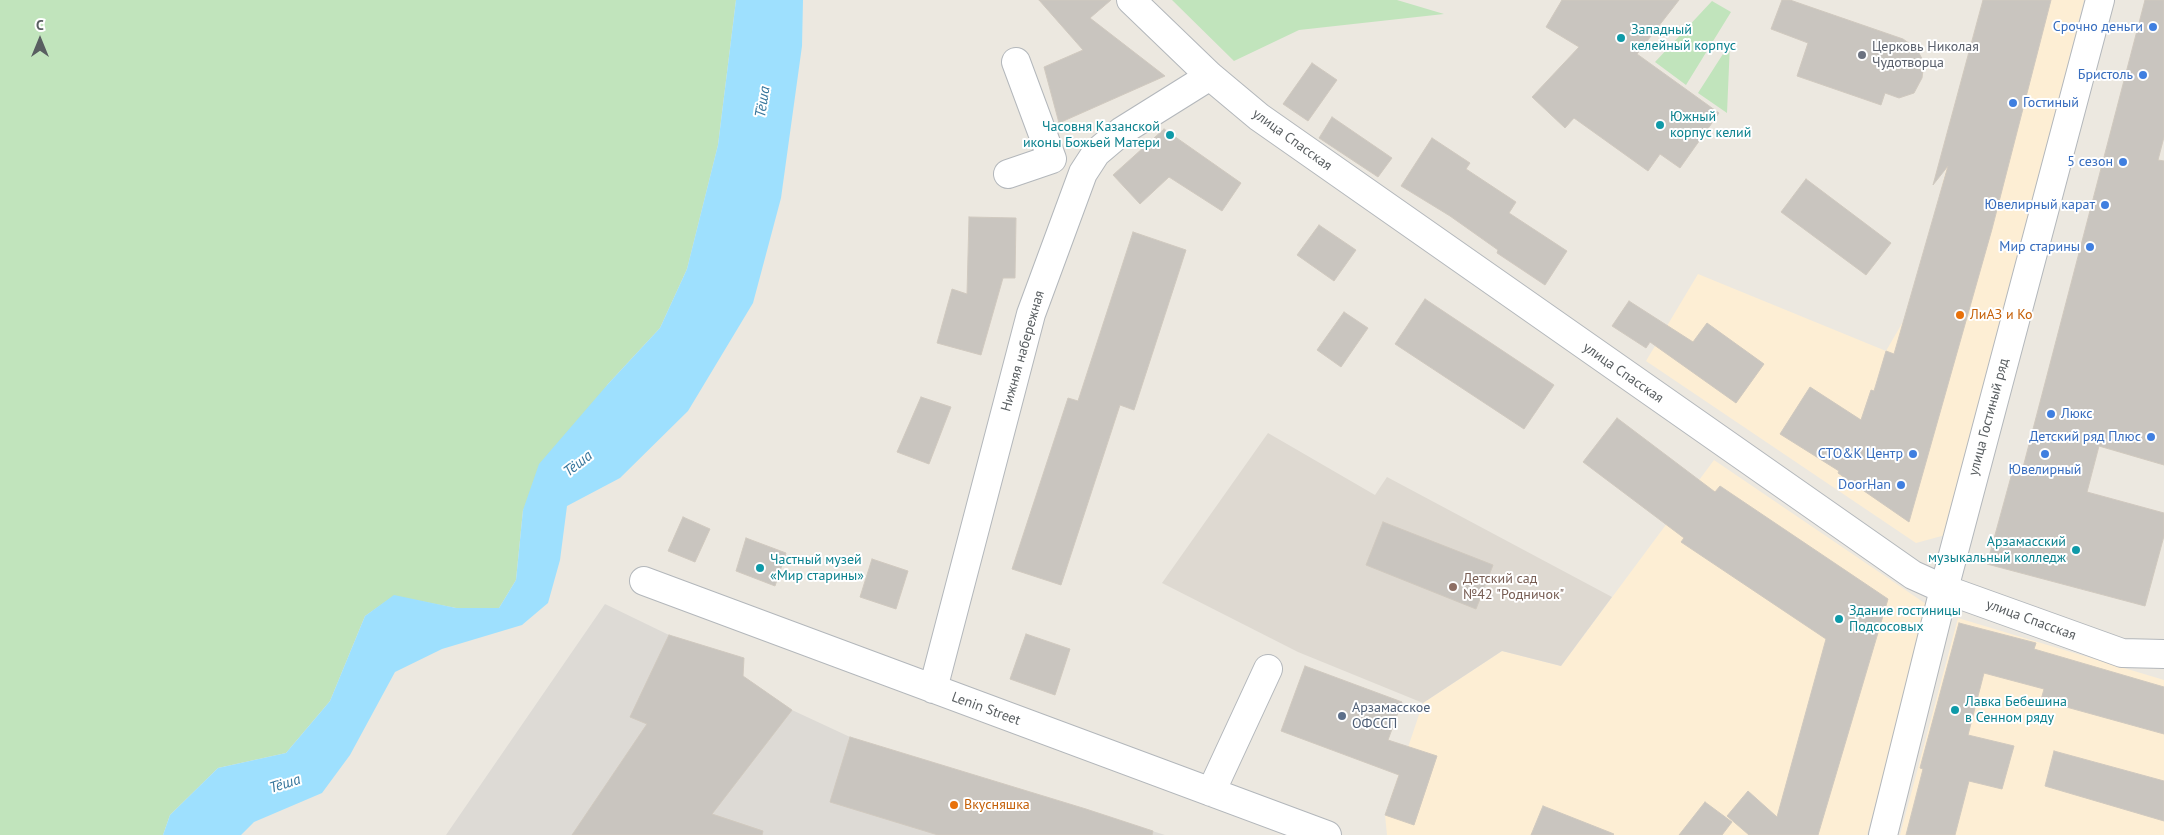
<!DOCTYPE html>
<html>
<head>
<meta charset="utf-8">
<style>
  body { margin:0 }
  #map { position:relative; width:2164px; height:835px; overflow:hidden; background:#ece8e0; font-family:"PT Sans",sans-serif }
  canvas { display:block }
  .north { position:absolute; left:15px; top:15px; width:50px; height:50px; -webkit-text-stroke:4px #fff; paint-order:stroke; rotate:0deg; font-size:14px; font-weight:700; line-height:20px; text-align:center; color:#595e61 }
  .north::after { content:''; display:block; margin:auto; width:18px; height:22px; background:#595e61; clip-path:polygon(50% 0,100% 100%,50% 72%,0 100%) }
</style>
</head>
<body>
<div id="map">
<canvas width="2164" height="835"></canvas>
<div class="north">С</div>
</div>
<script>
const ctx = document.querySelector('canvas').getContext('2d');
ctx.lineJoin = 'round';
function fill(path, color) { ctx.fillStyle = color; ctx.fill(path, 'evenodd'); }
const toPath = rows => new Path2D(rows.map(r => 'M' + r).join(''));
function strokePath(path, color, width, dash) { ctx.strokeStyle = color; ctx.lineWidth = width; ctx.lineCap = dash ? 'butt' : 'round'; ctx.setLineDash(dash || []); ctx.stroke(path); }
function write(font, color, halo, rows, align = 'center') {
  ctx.font = font + ' "PT Sans",sans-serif'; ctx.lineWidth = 4; ctx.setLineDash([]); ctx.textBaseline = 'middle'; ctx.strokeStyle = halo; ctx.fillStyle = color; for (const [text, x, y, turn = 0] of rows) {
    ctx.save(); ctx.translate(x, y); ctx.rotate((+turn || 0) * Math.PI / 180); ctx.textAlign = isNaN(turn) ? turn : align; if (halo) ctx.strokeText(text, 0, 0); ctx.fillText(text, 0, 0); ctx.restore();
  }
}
fill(toPath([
  [1983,0,2084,0,1949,534,1916,543,1646,361,1698,274,1886,351,1904,320,1935,214,1946,169,1938,167],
  [1714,460,1929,606,1867,835,1387,835,1385,815,1423,703,1502,651,1561,666],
  [1958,618,2164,680,2164,835,1900,835]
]), '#fdeed4');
fill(toPath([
  [605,604,669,635,744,658,743,676,792,710,850,737,1165,835,446,835]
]), '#dddad5');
fill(toPath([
  [1268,433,1375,495,1387,477,1612,597,1561,666,1502,651,1423,703,1298,652,1162,583]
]), '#ded9d1');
fill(toPath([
  [0,0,736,0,718,145,687,269,660,328,608,384,523,510,516,580,499,608,456,608,394,596,365,616,330,701,286,753,218,768,170,815,163,835,0,835],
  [1172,0,1397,0,1444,14,1299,30,1234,61],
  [1712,1,1731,12,1686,85,1655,62],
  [1730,43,1727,113,1698,93]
]), '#c1e4bc');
fill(toPath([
  [736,0,803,0,802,46,781,198,753,303,688,411,620,478,567,506,560,560,548,603,522,625,442,649,395,672,350,755,322,793,254,822,241,835,163,835,170,815,218,768,286,753,330,701,365,616,394,595,456,608,499,608,516,580,523,510,539,464,608,384,660,328,687,269,718,145]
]), '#9ee0fe');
const building = toPath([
  [1039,0,1111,0,1090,18,1165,76,1059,123,1044,67,1083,50,1039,0],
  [1562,0,1679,0,1637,54,1719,113,1680,168,1660,154,1648,171,1574,118,1565,128,1532,97,1579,47,1546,27,1562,0],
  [1782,0,1790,0,1903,39,1916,48,1924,62,1922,78,1914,93,1899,98,1885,93,1881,105,1797,76,1808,43,1771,29,1782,0],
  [1983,0,2051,0,1992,229,1909,522,1838,473,1839,471,1780,434,1810,387,1861,420,1871,390,1874,391,1886,351,1894,354,1948,166,1933,185,1983,0],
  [2145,0,2164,0,2164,137,2158,160,2164,161,2164,465,2099,446,2087,492,2164,513,2164,536,2145,606,1987,564,2012,473,2021,475,2145,0],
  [1312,63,1337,80,1308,121,1283,104,1312,63],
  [1332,117,1392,158,1378,177,1319,138,1332,117],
  [1164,129,1241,183,1222,211,1169,177,1140,204,1113,175,1164,129],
  [1432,138,1470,163,1466,169,1516,202,1509,213,1567,251,1545,285,1497,253,1498,250,1450,216,1401,186,1432,138],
  [1806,179,1891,243,1866,275,1781,212,1806,179],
  [969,217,1016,218,1015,278,1003,278,981,355,937,343,952,289,967,294,969,217],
  [1319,225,1356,250,1334,281,1297,255,1319,225],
  [1133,232,1186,250,1134,410,1120,405,1061,585,1012,569,1068,398,1078,401,1133,232],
  [1425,299,1554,385,1524,429,1395,344,1425,299],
  [1629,301,1693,342,1707,323,1764,364,1736,403,1650,342,1646,348,1612,326,1629,301],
  [1344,312,1368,328,1341,367,1317,350,1344,312],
  [921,397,951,407,929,464,897,452,921,397],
  [1617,418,1715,492,1720,486,1888,599,1818,835,1749,835,1727,816,1748,791,1777,817,1826,639,1681,542,1684,538,1583,462,1617,418],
  [683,517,710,529,695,562,668,551,683,517],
  [1383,522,1493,565,1476,609,1366,565,1383,522],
  [746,538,786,553,775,586,736,571,746,538],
  [872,559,908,571,896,609,860,597,872,559],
  [1959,623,2036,643,2034,649,2164,687,2164,734,2041,700,2044,689,1984,673,1968,735,2014,746,2002,789,1969,781,1955,835,1906,835,1923,769,1920,768,1959,623],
  [1026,634,1070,649,1055,695,1010,679,1026,634],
  [669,635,744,658,743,676,792,710,712,814,763,831,762,835,572,835,647,724,630,717,669,635],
  [1305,666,1402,702,1388,740,1437,756,1414,825,1385,815,1399,775,1281,731,1305,666],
  [850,737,1086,809,1153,831,1152,835,938,835,830,802,850,737],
  [2054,751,2164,781,2164,821,2045,786,2054,751],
  [1705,802,1732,822,1722,835,1679,835,1705,802],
  [1543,806,1614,834,1613,835,1531,835,1543,806]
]);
fill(building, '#c9c5bf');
strokePath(building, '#d0c9bf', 1);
const minor = toPath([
  [1131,0,1210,76,1259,117,1913,575,1944,589,2122,653,2164,654],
  [1008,174,1052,159,1016,62],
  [644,581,1327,835],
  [933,689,1031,314,1083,173,1096,153,1122,131,1210,76],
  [1211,792,1268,669],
  [1883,835,1944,589,2100,0]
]);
strokePath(minor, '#b3b7bb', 30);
strokePath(minor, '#fff', 28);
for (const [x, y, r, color] of [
  [2153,27,5,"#3f7fe0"],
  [1621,38,5,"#0f9aa8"],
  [1862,55,5,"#6b7280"],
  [2143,75,5,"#3f7fe0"],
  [2013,103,5,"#3f7fe0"],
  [1660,125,5,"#0f9aa8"],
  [1170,135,5,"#0f9aa8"],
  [2123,162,5,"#3f7fe0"],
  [2105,205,5,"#3f7fe0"],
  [2090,247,5,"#3f7fe0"],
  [1960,315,5,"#e8710a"],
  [2051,414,5,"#3f7fe0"],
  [2151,437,5,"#3f7fe0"],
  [1913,454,5,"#3f7fe0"],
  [2045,454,5,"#3f7fe0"],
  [1901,485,5,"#3f7fe0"],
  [2076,550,5,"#0f9aa8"],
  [760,568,5,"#0f9aa8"],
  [1453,587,5,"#8d6e63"],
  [1839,619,5,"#0f9aa8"],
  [1955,710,5,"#0f9aa8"],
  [1342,716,5,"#5c6f8a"],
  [954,805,5,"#e8710a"]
]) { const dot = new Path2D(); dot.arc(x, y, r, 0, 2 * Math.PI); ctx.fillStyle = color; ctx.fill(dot); strokePath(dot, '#fff', 2); }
write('14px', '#366cbe', '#fff', [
  ["Срочно деньги",2143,27],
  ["Бристоль",2133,75],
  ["Гостиный",2023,103,"left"],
  ["5 сезон",2113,162],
  ["Ювелирный карат",2095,205],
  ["Мир старины",2080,247],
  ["Люкс",2061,414,"left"],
  ["Детский ряд Плюс",2141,437],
  ["СТО&К Центр",1903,454],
  ["Ювелирный",2045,470,"center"],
  ["DoorHan",1891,485]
], 'right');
write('14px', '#0d838f', '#fff', [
  ["Западный",1631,30],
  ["келейный корпус",1631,46],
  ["Южный",1670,117],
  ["корпус келий",1670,133],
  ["Часовня Казанской",1160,127,"right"],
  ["иконы Божьей Матери",1160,143,"right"],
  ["Арзамасский",2066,542,"right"],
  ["музыкальный колледж",2066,558,"right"],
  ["Частный музей",770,560],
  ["«Мир старины»",770,576],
  ["Здание гостиницы",1849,611],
  ["Подсосовых",1849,627],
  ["Лавка Бебешина",1965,702],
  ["в Сенном ряду",1965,718]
], 'left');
write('14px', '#5b616d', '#fff', [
  ["Церковь Николая",1872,47],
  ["Чудотворца",1872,63]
], 'left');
write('14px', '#595e61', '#fff', [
  ["улица Спасская",1292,140,36],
  ["Нижняя набережная",1023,351,-74],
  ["улица Спасская",1623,373,35],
  ["улица Гостиный ряд",1989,417,-75],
  ["улица Спасская",2031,620,20],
  ["Lenin Street",986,709,20]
]);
write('14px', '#c56008', '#fff', [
  ["ЛиАЗ и Ко",1970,315],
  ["Вкусняшка",964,805]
], 'left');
write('14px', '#785e54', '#fff', [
  ["Детский сад",1463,579],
  ["№42 \"Родничок\"",1463,595]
], 'left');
write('14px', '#4e5e75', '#fff', [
  ["Арзамасское",1352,708],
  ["ОФССП",1352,724]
], 'left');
write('italic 15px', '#38779d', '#fff', [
  ["Тёша",763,102,-81],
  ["Тёша",578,464,-38],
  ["Тёша",285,784,-18]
]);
</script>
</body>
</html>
